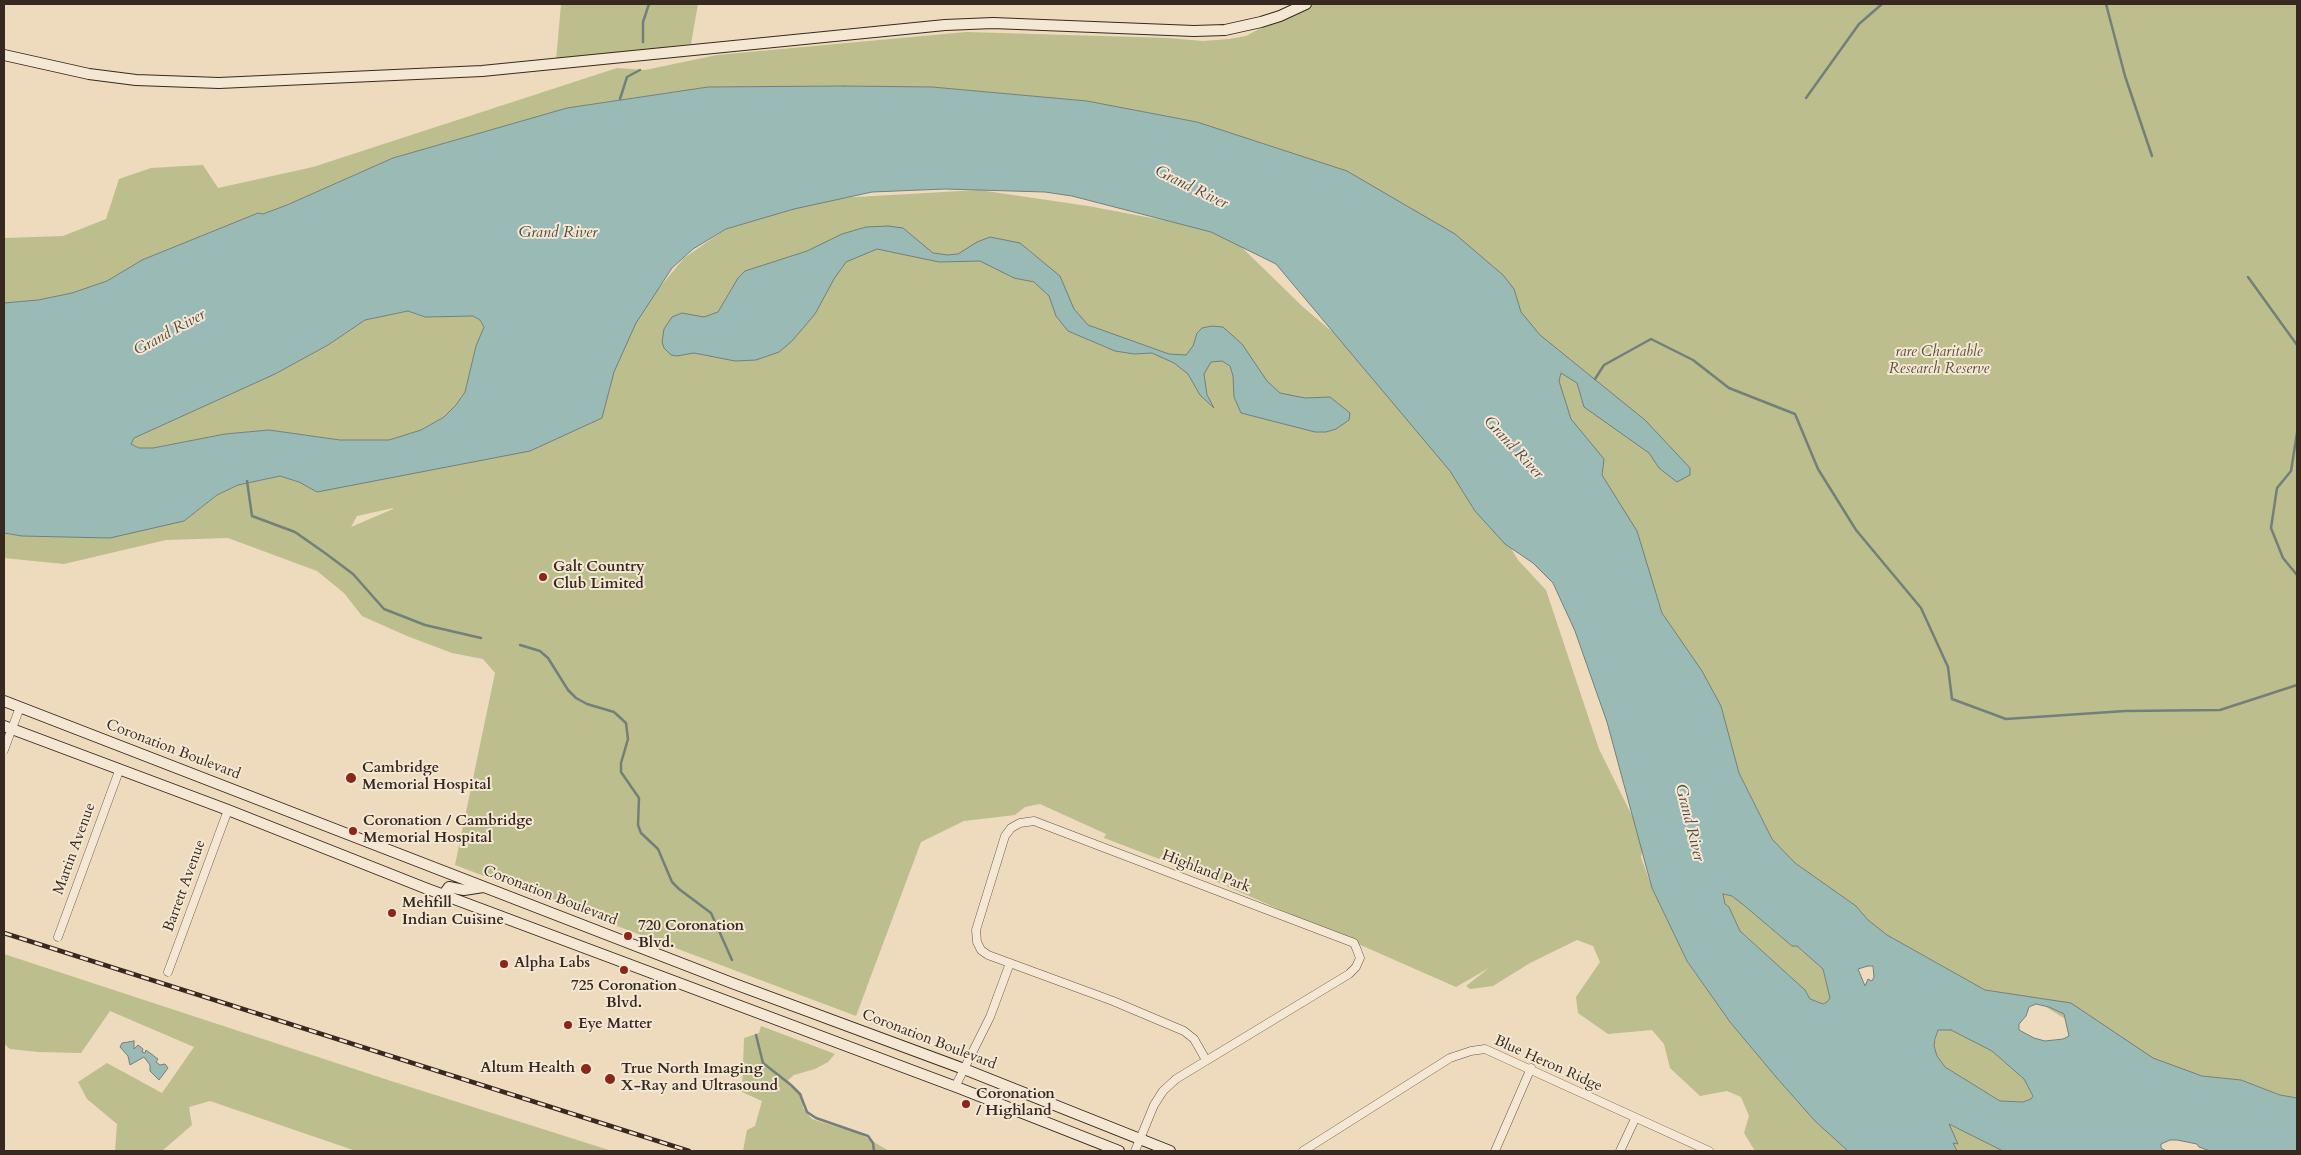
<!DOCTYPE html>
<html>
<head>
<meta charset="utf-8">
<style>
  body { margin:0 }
  #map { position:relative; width:2301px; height:1155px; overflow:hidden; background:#eedabc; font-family:Cardo,serif }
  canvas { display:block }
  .frame { position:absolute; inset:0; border:5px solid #382920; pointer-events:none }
</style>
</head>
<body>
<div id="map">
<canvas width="2301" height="1155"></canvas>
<div class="frame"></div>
</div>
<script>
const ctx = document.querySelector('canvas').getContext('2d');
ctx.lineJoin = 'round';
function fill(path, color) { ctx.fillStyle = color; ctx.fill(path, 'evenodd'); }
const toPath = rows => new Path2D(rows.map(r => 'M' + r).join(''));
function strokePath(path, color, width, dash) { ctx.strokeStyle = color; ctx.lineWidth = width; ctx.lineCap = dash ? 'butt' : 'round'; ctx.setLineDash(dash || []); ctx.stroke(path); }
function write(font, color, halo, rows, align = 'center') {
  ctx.font = font + ' Cardo,serif'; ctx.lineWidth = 4; ctx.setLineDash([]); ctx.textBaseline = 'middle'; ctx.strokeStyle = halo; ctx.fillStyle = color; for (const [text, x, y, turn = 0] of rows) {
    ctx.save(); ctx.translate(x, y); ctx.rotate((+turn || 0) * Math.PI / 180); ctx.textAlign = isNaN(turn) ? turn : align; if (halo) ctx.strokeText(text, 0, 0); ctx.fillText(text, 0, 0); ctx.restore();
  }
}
fill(toPath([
  [561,4,698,4,691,44,556,61],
  [1306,4,2297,4,2297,1098,2280,1095,2241,1080,2213,1077,2160,1078,2030,997,1985,990,1887,935,1868,920,1856,906,1795,863,1772,839,1739,773,1728,733,1678,637,1662,613,1656,593,1197,122,1087,101,932,87,708,87,567,108,393,158,287,205,263,214,258,213,142,260,107,281,72,293,38,300,4,303,4,238,63,236,106,219,119,179,151,168,203,165,218,188,313,167,617,68,645,70,717,55,966,32,1168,38,1203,41,1229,39,1246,36],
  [979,190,1088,206,1226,232,1303,307,1432,416,1518,560,1546,590,1599,749,1644,840,1641,857,1652,888,1687,961,1730,1022,1776,1077,1815,1121,1848,1151,1755,1151,1744,1133,1749,1116,1741,1097,1727,1091,1700,1096,1670,1068,1664,1044,1652,1030,1608,1034,1578,1013,1576,997,1600,962,1593,946,1577,940,1530,963,1493,986,1470,989,1466,986,1489,968,1456,987,1199,874,1104,838,1106,834,1040,804,1025,807,1015,815,964,821,921,842,856,1016,455,865,495,673,483,659,452,653,407,636,362,616,344,593,317,571,228,538,166,540,64,564,4,558,4,533,22,536,184,521,217,495,238,485,280,476,299,482,317,492,624,330,684,258,726,229,802,200],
  [393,508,393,509,351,527,357,516],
  [408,311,425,317,473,316,480,320,484,327,476,346,465,392,456,405,444,417,421,430,389,440,340,440,269,430,225,434,153,448,139,448,131,444,133,438,275,374,328,345,365,320],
  [1723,894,1732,896,1746,907,1792,946,1797,946,1823,969,1830,998,1827,1002,1823,1004,1810,999,1805,990,1740,931,1729,907,1725,904],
  [4,954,388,1080,612,1151,356,1151,210,1101,189,1107,192,1125,162,1151,115,1151,117,1124,87,1099,78,1082,107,1063,162,1093,194,1047,110,1011,81,1053,38,1052,10,1049,4,1044],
  [761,1026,835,1054,828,1062,815,1069,794,1075,788,1080,790,1086,802,1094,803,1108,812,1119,860,1134,889,1151,743,1151,747,1130,755,1126,762,1101,742,1092,744,1038,759,1033],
  [1938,1030,1951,1030,1992,1051,2024,1079,2033,1096,2031,1099,2023,1102,2000,1101,1945,1067,1937,1056,1934,1046],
  [1948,1124,1988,1142,2003,1151,1957,1151,1952,1143,1956,1142]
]), '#bdbe8d');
const water = toPath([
  [844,86,932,87,1087,101,1197,122,1347,171,1455,234,1503,275,1514,289,1521,312,1540,335,1645,420,1690,468,1690,475,1677,482,1659,468,1649,453,1584,407,1577,383,1561,373,1559,381,1571,419,1604,459,1602,475,1637,531,1662,613,1702,671,1721,706,1739,773,1772,839,1795,863,1856,906,1868,920,1887,935,1985,990,2071,1003,2153,1058,2202,1076,2241,1080,2280,1095,2297,1098,2297,1151,2210,1151,2199,1147,2197,1144,2177,1140,2170,1140,2161,1144,2161,1148,2166,1151,2003,1151,1949,1124,1958,1144,1953,1143,1957,1151,1848,1151,1815,1121,1776,1077,1730,1022,1687,961,1652,888,1607,722,1575,631,1553,583,1533,563,1505,544,1475,511,1450,471,1276,264,1211,232,1072,196,1045,192,945,189,872,192,794,209,726,229,693,249,672,268,636,323,614,372,602,418,530,451,317,492,299,482,280,476,238,485,217,495,184,521,110,538,22,536,4,533,4,303,38,300,72,293,107,281,142,260,258,213,263,214,287,205,393,158,567,108,708,87,844,86],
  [408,311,425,317,473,316,480,320,484,327,476,346,465,392,456,405,444,417,421,430,389,440,340,440,269,430,225,434,153,448,139,448,131,444,134,438,275,374,328,345,365,320,408,311],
  [1723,894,1732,896,1746,907,1792,946,1797,946,1823,969,1830,998,1827,1002,1823,1004,1810,999,1805,990,1740,931,1729,907,1725,904,1723,894],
  [1868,966,1873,966,1874,977,1872,981,1868,979,1865,986,1858,969,1868,966],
  [2036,1004,2049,1007,2064,1014,2069,1036,2063,1039,2045,1041,2034,1038,2019,1030,2019,1024,2026,1016,2029,1007,2036,1004],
  [1951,1030,1992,1051,2024,1079,2033,1096,2031,1099,2023,1102,2000,1101,1945,1067,1937,1056,1934,1046,1935,1039,1938,1030,1951,1030],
  [888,226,903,228,933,253,948,255,958,254,977,242,990,237,1020,243,1060,276,1074,309,1088,325,1169,354,1186,355,1193,346,1197,333,1202,328,1212,326,1223,327,1242,344,1267,381,1280,393,1305,398,1330,397,1350,413,1349,420,1336,429,1326,432,1315,432,1241,413,1234,397,1233,376,1230,366,1222,361,1211,362,1204,374,1207,395,1214,408,1200,395,1188,374,1174,363,1152,353,1134,354,1115,351,1068,331,1056,316,1049,296,1034,282,1014,278,980,261,939,262,877,249,846,262,834,279,815,314,792,341,779,352,756,360,735,361,694,353,677,356,671,355,664,348,662,342,664,329,672,317,682,313,704,317,718,312,738,278,745,271,807,251,842,234,866,227,888,226],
  [134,1041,134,1049,138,1045,143,1049,142,1052,145,1053,146,1050,158,1059,156,1062,160,1065,165,1064,168,1068,159,1080,150,1071,150,1065,144,1057,130,1065,128,1056,120,1047,122,1043,134,1041]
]);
fill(water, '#9abab6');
strokePath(water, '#73807a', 1);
strokePath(toPath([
  [2106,4,2125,76,2152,156],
  [643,42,643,22,649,4],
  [1806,98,1859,24,1882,4],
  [620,99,627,77,640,70],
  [2248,277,2297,345],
  [1595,379,1604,365,1651,339,1693,360,1729,388,1795,414,1818,469,1856,530,1921,608,1948,667,1952,699,2006,719,2125,711,2220,710,2297,685],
  [2297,433,2291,471,2277,488,2271,528,2283,558,2297,575],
  [247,481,252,516,295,532,325,553,353,574,384,609,425,625,481,638],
  [520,645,540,651,548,658,568,690,576,698,587,704,614,712,626,723,628,739,621,763,621,772,639,798,638,825,641,833,658,849,672,882,679,889,711,913,732,960],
  [756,1035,763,1063,791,1085,800,1094,807,1112,816,1118,868,1136,873,1143,874,1151]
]), '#73807a', 2.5);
const minor = toPath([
  [4,750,20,707],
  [58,937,119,771],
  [168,972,228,810],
  [955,1087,990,1017,1010,963],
  [1135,1151,1154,1105,1163,1091,1176,1079,1349,974,1356,967,1360,958,1357,950,1354,943,1034,821,1020,823,1011,828,1005,836,976,930,977,942,981,950,988,955,1113,1001,1184,1031,1194,1039,1206,1060],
  [1303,1151,1450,1058,1471,1051,1485,1049,1709,1151],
  [1495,1151,1531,1068],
  [1620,1151,1635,1119]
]);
const secondary = toPath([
  [4,55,89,74,136,80,219,83,482,71,945,25,993,23,1194,31,1225,30,1261,22,1280,16,1306,4],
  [4,701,732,983,964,1069,1170,1151],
  [4,726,228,810,425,888,959,1088,1119,1151],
  [444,894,449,887,464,890,483,887]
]);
strokePath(minor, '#665547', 9);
strokePath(secondary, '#382920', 12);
strokePath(minor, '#f4e7d3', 8);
strokePath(secondary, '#f4e7d3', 10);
const rail = toPath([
  [4,933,689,1151]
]);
strokePath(rail, '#382920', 4.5);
strokePath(rail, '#f4e7d3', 2.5, [8]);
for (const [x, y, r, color] of [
  [543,577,5,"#8f2418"],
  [351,778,6,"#8f2418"],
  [353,831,5,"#8f2418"],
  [392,913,5,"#8f2418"],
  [628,936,5,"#8f2418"],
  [504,964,5,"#8f2418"],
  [624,970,5,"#8f2418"],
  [568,1025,5,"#8f2418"],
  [586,1069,6,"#8f2418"],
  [610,1079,6,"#8f2418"],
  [966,1104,5,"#8f2418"]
]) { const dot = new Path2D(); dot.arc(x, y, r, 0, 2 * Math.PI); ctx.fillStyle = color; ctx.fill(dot); strokePath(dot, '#f4e7d3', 2); }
write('italic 15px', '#594e3b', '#f4e7d3', [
  ["rare Charitable",1939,353],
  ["Research Reserve",1939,370]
]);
write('bold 15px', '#382920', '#f4e7d3', [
  ["Galt Country",553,568],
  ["Club Limited",553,585],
  ["Cambridge",362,769],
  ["Memorial Hospital",362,786],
  ["Coronation / Cambridge",363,822],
  ["Memorial Hospital",363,839],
  ["Mehfill",402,904],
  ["Indian Cuisine",402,921],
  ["720 Coronation",638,927],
  ["Blvd.",638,944],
  ["Alpha Labs",514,964],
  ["725 Coronation",624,987,"center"],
  ["Blvd.",624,1004,"center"],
  ["Eye Matter",578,1025],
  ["Altum Health",575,1069,"right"],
  ["True North Imaging",621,1070],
  ["X-Ray and Ultrasound",621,1087],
  ["Coronation",976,1095],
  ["/ Highland",976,1112]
], 'left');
write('15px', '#382920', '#f4e7d3', [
  ["Coronation Boulevard",173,750,21],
  ["Martin Avenue",75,849,-70],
  ["Highland Park",1206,872,21],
  ["Barrett Avenue",185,886,-70],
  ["Coronation Boulevard",550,896,21],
  ["Coronation Boulevard",929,1040,21],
  ["Blue Heron Ridge",1548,1064,24]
]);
write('italic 16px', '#504d46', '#f4e7d3', [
  ["Grand River",1191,188,26],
  ["Grand River",558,233],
  ["Grand River",170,333,-29],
  ["Grand River",1513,448,47],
  ["Grand River",1689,823,76]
]);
</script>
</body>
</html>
